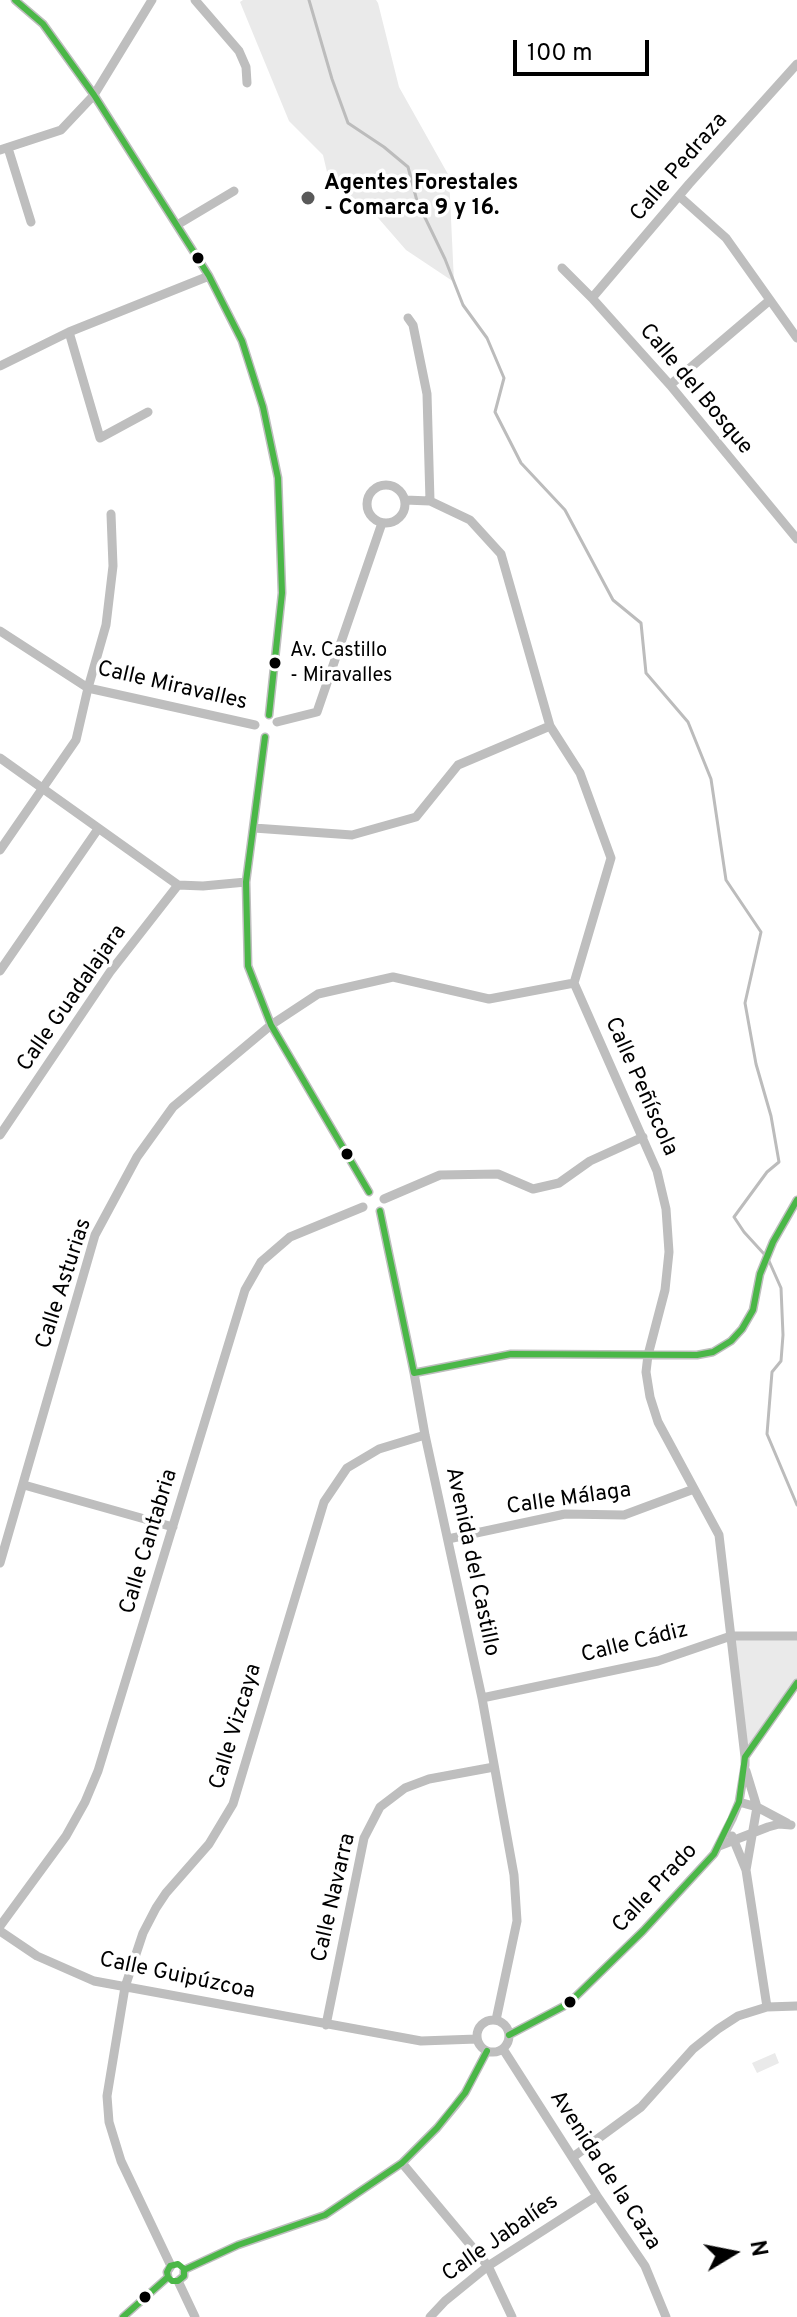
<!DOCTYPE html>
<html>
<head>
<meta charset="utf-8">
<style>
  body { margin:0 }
  #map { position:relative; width:797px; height:2317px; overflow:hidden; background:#fff; font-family:Overpass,sans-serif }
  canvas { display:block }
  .north { position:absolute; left:693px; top:2213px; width:80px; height:80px; -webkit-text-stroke:6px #fff; paint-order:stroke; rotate:80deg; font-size:22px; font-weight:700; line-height:32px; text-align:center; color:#000 }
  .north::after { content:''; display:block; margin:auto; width:28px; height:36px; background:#000; clip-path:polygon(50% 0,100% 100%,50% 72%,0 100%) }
  .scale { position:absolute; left:513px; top:40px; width:136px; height:36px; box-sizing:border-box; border:4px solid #000; border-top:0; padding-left:10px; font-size:24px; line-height:28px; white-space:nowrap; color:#000; -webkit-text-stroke:6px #fff; paint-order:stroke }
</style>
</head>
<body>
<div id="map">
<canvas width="797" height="2317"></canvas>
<div class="north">N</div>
<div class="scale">100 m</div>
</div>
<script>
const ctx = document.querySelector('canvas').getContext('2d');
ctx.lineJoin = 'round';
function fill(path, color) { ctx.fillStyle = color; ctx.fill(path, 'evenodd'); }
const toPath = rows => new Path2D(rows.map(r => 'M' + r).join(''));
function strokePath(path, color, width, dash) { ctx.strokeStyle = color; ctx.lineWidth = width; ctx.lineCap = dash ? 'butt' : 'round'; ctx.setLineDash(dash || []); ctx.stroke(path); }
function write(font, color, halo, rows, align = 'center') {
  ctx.font = font + ' Overpass,sans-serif'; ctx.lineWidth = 7; ctx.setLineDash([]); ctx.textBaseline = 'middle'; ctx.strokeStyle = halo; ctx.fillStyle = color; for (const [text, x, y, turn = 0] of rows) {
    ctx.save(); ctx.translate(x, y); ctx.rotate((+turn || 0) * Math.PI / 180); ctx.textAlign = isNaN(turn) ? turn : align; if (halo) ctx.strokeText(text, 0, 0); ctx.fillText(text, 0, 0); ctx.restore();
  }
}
fill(toPath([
  [243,0,376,0,378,3,399,87,449,176,454,282,406,250,366,204,347,195,327,172,323,155,289,121,240,2],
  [797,1635,797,1683,745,1757,731,1636],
  [775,2053,779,2063,757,2073,752,2063]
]), '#eaeaea');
strokePath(toPath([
  [309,0,332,79,348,123,384,147,408,167,417,201,445,259,463,305,487,338,504,378,495,412,521,463,565,510,613,600,641,623,646,673,688,722,711,779,726,880,761,932,745,1003,756,1064,771,1116,779,1162,767,1172,734,1217,744,1232,765,1255],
  [769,1261,781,1288,783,1335,781,1361,772,1372,767,1434,797,1505]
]), '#bcbcbc', 3);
strokePath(toPath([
  [15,0,43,24,94,95,209,276,242,341,263,407,278,478,282,593,269,715],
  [195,0,239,51,246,67,247,83],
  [8,148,31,222],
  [0,150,61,130,94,95,152,0],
  [679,196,726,238,797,338],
  [177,225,234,191],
  [562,268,592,298,670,385,797,539],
  [592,298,689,184,797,64],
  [408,318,413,325,427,394,430,501],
  [69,332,100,438,148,412],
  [0,366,69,332,209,276],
  [670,385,770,300],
  '367 504a19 19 0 1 1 38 0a19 19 0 1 1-38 0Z',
  [405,500,430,501,470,520,501,554,550,726,580,773,611,858,574,983,657,1171,666,1209,669,1252,665,1290,648,1355,646,1372,650,1397,658,1422,719,1535,745,1757],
  [0,631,88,688,255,725],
  [277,722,317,712,382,523],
  [265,737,246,882,248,966,271,1025,369,1192],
  [0,758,178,885,203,886,246,882],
  [254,828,352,835,416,817,458,765,550,726],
  [0,850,76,740,88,688,106,625,113,566,111,514],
  [0,971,98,829],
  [0,1135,110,972,178,885],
  [384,1199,440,1175,498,1174,533,1189,559,1183,590,1161,643,1137],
  [380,1211,414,1373,425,1435,482,1698,514,1875,517,1921,496,2020],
  [414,1373,511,1354,697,1355,713,1352,731,1341,742,1329,753,1310,760,1274,773,1242,797,1200],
  [24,1485,173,1527],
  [448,1539,565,1514,624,1515,694,1489],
  [0,1563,95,1235,137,1157,173,1107,271,1025,318,994,393,977,489,999,574,983],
  [482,1698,658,1661,731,1636,797,1636],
  [746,1771,757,1807,746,1870,767,2007],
  [739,1802,757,1807,787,1823],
  [732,1836,746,1870],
  [719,1846,768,1827,779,1824,791,1825],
  [0,1926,66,1836,85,1802,98,1771,245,1290,261,1262,290,1237,363,1207],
  [0,1931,37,1956,94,1981,421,2041,477,2039],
  '477 2036a16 16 0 1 1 32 0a16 16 0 1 1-32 0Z',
  [326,2025,364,1838,380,1807,405,1788,429,1779,494,1767],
  [509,2035,568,2004,643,1931,714,1854,732,1819,739,1802,745,1765,745,1757,797,1683],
  [503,2049,597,2196,645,2266,666,2317],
  [573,2157,641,2107,693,2049,718,2029,738,2016,767,2007,797,2006],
  [402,2163,488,2266,512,2317],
  [171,2266,121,2161,109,2122,107,2096,125,1987,143,1933,156,1908,166,1893,209,1844,233,1804,324,1502,347,1468,379,1449,425,1435],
  [178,2281,184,2276,184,2270,238,2245,325,2215,402,2163,437,2128,455,2106,465,2093,487,2051],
  [178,2281,195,2317],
  [123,2317,168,2277,167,2272,171,2266],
  [430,2317,445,2301,488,2266,597,2196]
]), '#bebebe', 9);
strokePath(toPath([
  [15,0,43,24,94,95,209,276,242,341,263,407,278,478,282,593,269,715],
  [265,737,246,882,248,966,271,1025,369,1192],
  [380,1211,414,1373],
  [414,1373,511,1354,697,1355,713,1352,731,1341,742,1329,753,1310,760,1274,773,1242,797,1200],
  [509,2035,568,2004,643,1931,714,1854,739,1802,745,1757,797,1683],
  [168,2277,172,2281,178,2281,184,2276,184,2270,238,2245,325,2215,402,2163,437,2128,465,2093,487,2051],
  [123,2317,168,2277,167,2272,170,2266,178,2264,183,2268]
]), '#4ab747', 6);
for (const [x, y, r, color] of [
  [308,198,8,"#595959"],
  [198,258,7,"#000"],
  [275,663,7,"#000"],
  [347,1154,7,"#000"],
  [570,2002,7,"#000"],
  [145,2297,7,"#000"]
]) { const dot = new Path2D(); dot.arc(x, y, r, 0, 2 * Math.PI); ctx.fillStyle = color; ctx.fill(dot); strokePath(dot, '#fff', 3); }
write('20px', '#000', '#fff', [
  ["Av. Castillo",290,652],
  ["- Miravalles",290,677]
], 'left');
write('22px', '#000', '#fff', [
  ["Calle Pedraza",680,168,-49],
  ["Calle del Bosque",695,390,50],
  ["Calle Miravalles",172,687,13],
  ["Calle Guadalajara",73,999,-55],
  ["Calle Peñíscola",640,1087,66],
  ["Calle Asturias",65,1284,-72],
  ["Calle Málaga",569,1500,-8],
  ["Calle Cantabria",150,1542,-73],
  ["Avenida del Castillo",471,1562,78],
  ["Calle Cádiz",635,1644,-14],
  ["Calle Vizcaya",237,1727,-73],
  ["Calle Prado",656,1889,-47],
  ["Calle Navarra",335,1898,-77],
  ["Calle Guipúzcoa",177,1977,12],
  ["Avenida de la Caza",604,2171,57],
  ["Calle Jabalíes",501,2239,-35]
]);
write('bold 22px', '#000', '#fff', [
  ["Agentes Forestales",324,185],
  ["- Comarca 9 y 16.",324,210]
], 'left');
</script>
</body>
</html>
